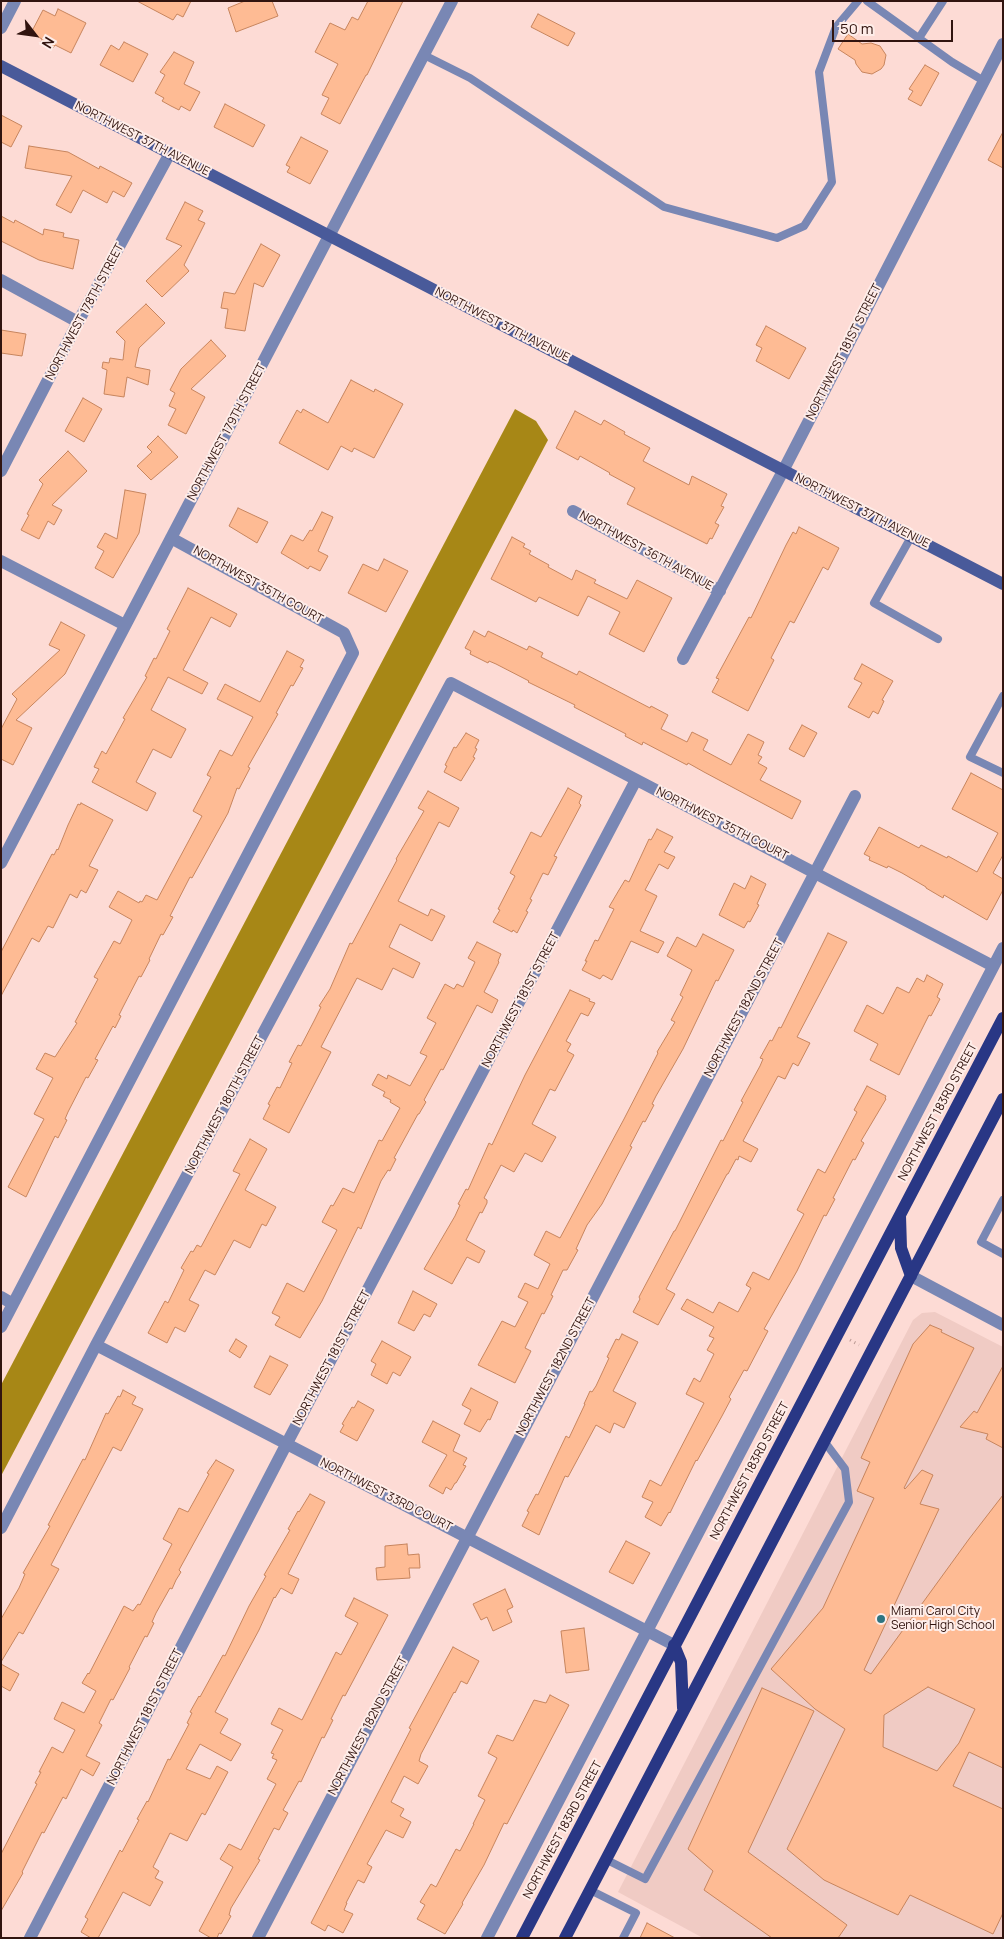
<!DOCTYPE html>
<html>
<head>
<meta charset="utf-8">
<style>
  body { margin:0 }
  #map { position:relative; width:1004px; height:1939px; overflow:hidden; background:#fddbd5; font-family:Manrope,sans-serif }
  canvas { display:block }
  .frame { position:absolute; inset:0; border:2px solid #31140f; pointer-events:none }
  .north { position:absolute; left:10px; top:10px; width:50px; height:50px; -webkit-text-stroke:4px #feede9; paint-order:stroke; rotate:120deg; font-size:14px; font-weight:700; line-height:20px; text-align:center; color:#31140f }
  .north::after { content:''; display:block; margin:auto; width:18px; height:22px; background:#31140f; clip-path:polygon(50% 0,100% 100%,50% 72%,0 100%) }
  .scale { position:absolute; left:832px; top:20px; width:121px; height:22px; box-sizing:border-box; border:2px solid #31140f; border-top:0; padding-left:6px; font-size:15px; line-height:18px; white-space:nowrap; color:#31140f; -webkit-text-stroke:4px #feede9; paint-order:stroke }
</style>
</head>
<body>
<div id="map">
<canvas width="1004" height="1939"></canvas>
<div class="frame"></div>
<div class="north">N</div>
<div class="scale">50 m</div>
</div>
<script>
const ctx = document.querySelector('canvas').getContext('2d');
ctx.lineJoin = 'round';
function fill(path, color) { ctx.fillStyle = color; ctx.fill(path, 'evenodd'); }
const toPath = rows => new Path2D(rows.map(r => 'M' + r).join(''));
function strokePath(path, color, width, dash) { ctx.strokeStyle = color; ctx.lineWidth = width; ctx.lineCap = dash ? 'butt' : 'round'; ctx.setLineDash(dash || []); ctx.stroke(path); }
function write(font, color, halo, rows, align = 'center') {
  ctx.font = font + ' Manrope,sans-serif'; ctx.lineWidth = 4; ctx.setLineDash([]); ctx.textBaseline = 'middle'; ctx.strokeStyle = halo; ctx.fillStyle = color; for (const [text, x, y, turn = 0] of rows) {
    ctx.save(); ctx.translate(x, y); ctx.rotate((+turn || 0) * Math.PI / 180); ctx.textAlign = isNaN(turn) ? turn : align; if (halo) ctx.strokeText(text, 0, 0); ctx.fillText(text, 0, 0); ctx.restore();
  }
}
fill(toPath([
  [935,1312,1003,1347,1003,1938,703,1938,618,1892,913,1320,922,1313]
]), '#f0cbc4');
fill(toPath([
  [515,409,536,421,548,440,1,1476,1,1385]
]), '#a78716');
const building = toPath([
  [137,1,191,1,183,17,177,14,173,20,137,1],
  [245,1,272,1,278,16,236,32,228,8,245,1],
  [368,1,403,1,367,75,366,75,340,124,321,114,329,98,322,95,338,64,315,52,330,23,345,30,352,17,358,20,368,1],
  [58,9,86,23,71,53,55,45,53,48,41,42,42,39,31,33,43,10,55,16,58,9],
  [538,14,575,33,568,46,531,27,538,14],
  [848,34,862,44,871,43,880,46,886,55,884,65,881,69,872,74,862,72,856,64,855,60,838,49,848,34],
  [124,42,148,54,133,82,100,65,111,45,119,50,124,42],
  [174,52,194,62,184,84,200,92,190,111,181,106,179,110,171,106,162,101,164,98,155,93,165,75,160,72,174,52],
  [925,65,939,73,921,106,908,99,913,91,909,89,925,65],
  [225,104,265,125,253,147,214,127,225,104],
  [1,115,22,126,11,147,1,142,1,115],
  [1003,132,1003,168,988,160,1003,132],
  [301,137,328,151,310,184,287,172,290,167,286,165,301,137],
  [29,146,68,152,99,169,100,166,132,183,124,197,113,191,107,203,83,190,71,213,56,205,72,176,25,168,29,146],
  [185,202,203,211,198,220,205,223,184,265,189,271,162,297,146,281,182,246,166,239,185,202],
  [1,216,14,223,15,220,43,235,44,229,64,233,63,237,79,240,73,269,39,260,1,241,1,216],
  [261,244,280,255,263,287,254,283,245,331,225,328,228,309,221,308,224,292,235,294,261,244],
  [146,304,165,323,139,348,135,367,150,370,148,385,127,377,124,397,104,394,107,370,102,368,103,362,109,363,110,358,123,360,125,341,116,332,146,304],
  [766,326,806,348,789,379,756,361,762,348,756,345,766,326],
  [1,330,26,334,22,356,1,353,1,330],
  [211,340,226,356,191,389,205,397,186,434,168,425,176,409,169,406,175,393,170,390,181,369,211,340],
  [351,380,374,392,375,389,403,404,374,458,354,448,352,452,341,446,328,470,279,443,297,410,301,413,303,409,328,423,351,380],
  [83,398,102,409,84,442,65,431,83,398],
  [575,411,601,425,604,420,625,432,624,434,650,448,643,461,689,485,692,476,727,494,721,506,724,507,715,523,719,525,712,539,710,538,707,544,627,504,635,488,609,474,610,473,580,456,578,460,556,448,575,411],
  [158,436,178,457,151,480,137,466,152,452,147,447,158,436],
  [68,451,87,471,52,505,62,510,54,525,48,521,39,539,21,530,29,515,27,514,43,484,39,480,68,451],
  [125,490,146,494,139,533,113,578,95,568,104,551,97,547,105,533,117,539,125,490],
  [238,508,268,522,257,543,229,526,238,508],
  [322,512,333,517,318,551,328,556,320,571,310,566,308,569,281,553,291,535,303,541,310,530,312,531,322,512],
  [799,527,839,548,828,570,823,567,794,623,790,621,771,658,774,660,748,711,712,692,719,679,716,678,749,617,751,618,786,545,793,532,796,534,799,527],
  [512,537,525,544,523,547,531,551,529,554,549,565,548,567,572,580,576,570,596,580,594,583,627,599,637,580,672,598,644,652,609,634,620,612,588,596,578,616,539,597,536,602,491,579,512,537],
  [384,559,408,571,386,612,348,593,363,564,378,571,384,559],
  [188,588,237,614,230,627,211,617,183,670,208,683,202,694,168,677,151,710,186,729,171,758,153,749,136,782,156,793,147,811,92,782,99,769,94,767,102,751,106,754,125,719,123,718,147,677,145,676,154,658,156,659,170,631,167,629,188,588],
  [61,622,85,635,65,674,16,720,32,728,13,765,1,759,1,729,17,699,12,694,60,650,49,645,61,622],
  [474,631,485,637,488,631,527,650,529,646,543,653,541,657,577,675,579,671,650,708,651,706,668,715,661,729,687,742,692,732,708,740,703,750,731,765,748,734,764,742,758,755,762,757,758,763,767,768,760,780,801,801,792,819,704,772,688,763,687,765,643,742,642,745,625,736,626,734,574,707,575,705,528,682,529,681,496,664,489,661,488,663,470,654,471,651,465,648,474,631],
  [287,651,304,660,300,667,303,668,293,686,291,685,276,713,278,714,249,765,248,767,250,768,239,789,237,788,228,813,192,878,190,877,170,916,173,917,163,935,161,934,149,959,150,960,141,977,139,976,123,1007,119,1015,121,1016,115,1028,113,1026,95,1059,98,1060,88,1078,86,1077,68,1112,65,1119,67,1120,58,1138,55,1136,26,1197,8,1187,44,1119,34,1114,53,1078,36,1069,45,1053,55,1057,77,1023,75,1022,98,979,94,977,114,941,120,944,132,920,109,907,118,891,139,903,140,901,142,902,146,895,157,900,202,816,193,811,211,777,207,775,220,750,232,756,253,717,217,699,225,684,260,702,287,651],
  [862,664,893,681,882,700,884,701,878,714,873,711,869,718,848,707,862,683,854,679,862,664],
  [802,725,817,733,804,757,789,749,802,725],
  [466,733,479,740,475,748,477,749,473,757,475,758,461,781,444,772,447,766,445,765,454,747,456,748,466,733],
  [971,773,1003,790,1003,855,993,873,1003,879,1003,890,987,920,944,895,943,898,926,888,926,887,902,873,888,866,887,868,869,860,870,857,864,854,879,827,919,848,921,845,947,858,948,856,977,872,998,833,952,809,971,773],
  [568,788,582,796,579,803,581,805,554,856,557,857,548,875,543,873,530,899,532,900,526,911,528,912,517,933,513,930,512,932,493,922,500,910,498,909,515,876,510,873,531,832,541,837,568,788],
  [428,791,459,808,449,827,439,822,398,901,428,916,431,909,445,916,432,941,400,924,389,947,420,963,413,978,393,968,382,990,357,978,321,1047,331,1052,289,1133,263,1119,270,1105,268,1104,277,1087,280,1088,292,1063,289,1062,298,1045,301,1046,314,1021,321,1007,319,1006,330,989,350,943,352,944,397,860,396,859,424,811,418,808,428,791],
  [81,803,113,820,89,866,98,870,86,893,81,890,77,898,70,894,53,928,48,926,39,942,32,938,1,996,1,952,52,854,54,855,57,849,58,850,68,825,78,804,80,805,81,803],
  [657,829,673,837,664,852,675,857,668,869,659,864,645,890,657,896,640,931,664,942,658,953,631,941,612,980,603,975,600,979,582,970,587,961,585,961,595,940,598,941,614,909,609,907,619,890,625,880,629,882,649,839,651,840,657,829],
  [751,876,766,884,757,904,759,905,750,922,748,921,744,928,719,915,734,883,745,889,751,876],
  [828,933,847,942,797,1037,810,1043,798,1066,793,1063,785,1079,778,1076,743,1141,758,1149,751,1162,739,1156,738,1160,736,1159,728,1174,727,1174,666,1289,675,1294,658,1325,633,1312,640,1299,639,1297,674,1231,675,1231,721,1140,723,1141,743,1102,741,1101,760,1066,763,1059,760,1058,770,1040,772,1041,779,1027,781,1028,828,933],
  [703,934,734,950,718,981,716,980,683,1049,656,1096,652,1104,654,1105,645,1122,643,1121,630,1146,632,1147,602,1204,587,1225,576,1249,578,1250,567,1270,563,1270,551,1295,553,1296,544,1314,542,1313,525,1348,531,1351,515,1383,478,1365,502,1321,515,1327,528,1302,518,1297,525,1283,538,1289,550,1264,534,1255,546,1231,560,1238,624,1119,658,1053,657,1052,675,1022,671,1020,683,997,680,995,692,970,667,956,677,937,696,947,703,934],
  [477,942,501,954,498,961,499,962,484,992,498,1000,492,1013,477,1005,443,1070,441,1069,424,1100,426,1102,419,1114,418,1114,394,1158,396,1159,390,1171,388,1170,381,1181,361,1229,358,1227,322,1301,300,1338,275,1325,280,1317,272,1313,287,1283,304,1292,337,1230,322,1222,331,1205,333,1206,343,1188,354,1193,379,1140,382,1141,400,1108,390,1102,391,1100,383,1096,385,1092,372,1085,378,1074,387,1079,388,1075,410,1086,427,1056,420,1053,436,1023,427,1018,445,984,454,989,457,984,463,987,475,962,468,958,477,942],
  [927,975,943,984,937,997,940,999,931,1016,929,1015,899,1075,870,1060,878,1044,854,1031,867,1005,883,1014,897,987,909,993,917,978,924,982,927,975],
  [570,990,590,999,589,1001,595,1003,588,1016,581,1013,566,1041,571,1044,567,1051,574,1055,555,1091,550,1089,532,1124,556,1137,542,1162,525,1153,514,1172,501,1165,484,1198,487,1200,487,1203,482,1213,480,1212,466,1240,485,1251,479,1263,467,1257,452,1284,424,1269,455,1216,460,1205,458,1204,466,1189,468,1190,489,1143,492,1145,525,1075,570,990],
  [867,1086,886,1096,885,1098,886,1099,861,1141,864,1143,855,1160,853,1159,833,1198,835,1199,826,1216,824,1215,797,1271,764,1329,768,1331,747,1371,744,1370,729,1397,731,1399,722,1416,697,1461,696,1460,670,1513,669,1512,661,1526,645,1517,653,1502,642,1497,650,1480,661,1486,704,1403,686,1394,694,1378,700,1382,714,1354,707,1350,714,1338,709,1336,714,1327,681,1309,687,1299,713,1313,719,1302,738,1312,751,1288,746,1285,753,1272,769,1280,804,1214,797,1210,818,1169,825,1173,857,1112,854,1110,867,1086],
  [250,1139,267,1149,245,1190,276,1207,266,1226,262,1224,250,1248,234,1240,215,1275,205,1270,189,1300,199,1305,185,1332,175,1327,167,1343,148,1333,165,1301,168,1303,184,1270,181,1268,191,1251,193,1252,197,1245,201,1247,240,1174,233,1171,250,1139],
  [413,1291,437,1304,430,1317,424,1314,414,1331,398,1323,413,1291],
  [930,1325,942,1330,941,1332,974,1348,904,1488,905,1489,922,1470,933,1475,920,1504,939,1509,864,1670,871,1674,969,1539,1003,1495,1003,1768,969,1752,953,1786,1003,1809,1003,1913,993,1934,910,1895,898,1915,824,1880,787,1849,845,1729,815,1709,771,1669,823,1608,874,1498,857,1491,870,1462,861,1458,913,1344,930,1325],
  [928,1687,975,1709,959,1743,937,1771,883,1747,884,1715,928,1687],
  [622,1334,638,1342,613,1391,636,1403,624,1428,614,1423,610,1433,596,1425,568,1477,565,1476,539,1535,522,1526,529,1512,527,1511,536,1494,538,1495,566,1436,569,1438,585,1404,584,1404,590,1391,592,1392,596,1386,609,1358,607,1357,616,1339,619,1340,622,1334],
  [236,1339,247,1346,240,1358,229,1351,236,1339],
  [382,1341,411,1357,400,1376,393,1372,387,1384,371,1375,376,1364,371,1361,382,1341],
  [270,1356,288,1365,270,1395,254,1387,270,1356],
  [1003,1366,1003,1448,986,1439,988,1434,960,1427,974,1411,977,1413,1003,1366],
  [471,1388,498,1402,490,1420,488,1419,480,1432,464,1424,471,1410,462,1405,471,1388],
  [123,1390,136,1397,132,1404,143,1409,121,1451,113,1447,51,1565,59,1569,23,1634,19,1632,1,1662,1,1619,19,1588,25,1574,23,1573,50,1526,48,1525,83,1459,85,1460,106,1413,108,1414,118,1396,120,1397,123,1390],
  [358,1401,374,1410,357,1441,340,1432,344,1425,342,1424,352,1407,354,1408,358,1401],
  [433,1421,460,1435,453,1451,467,1458,463,1465,466,1466,456,1483,455,1483,451,1490,446,1487,443,1494,429,1486,447,1455,422,1442,433,1421],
  [216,1460,234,1470,179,1570,181,1572,176,1580,172,1589,170,1588,156,1613,152,1622,154,1623,147,1637,145,1636,129,1667,130,1668,113,1700,111,1699,99,1723,102,1725,86,1756,100,1763,93,1776,81,1769,66,1799,63,1797,44,1833,42,1832,22,1872,23,1873,1,1911,1,1854,37,1784,35,1783,41,1772,39,1772,52,1747,63,1753,75,1730,54,1719,62,1702,84,1713,96,1691,82,1683,88,1673,89,1674,124,1606,133,1611,138,1604,140,1605,172,1544,163,1539,179,1508,188,1512,209,1474,207,1473,216,1460],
  [310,1494,325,1502,288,1574,299,1579,292,1594,281,1588,275,1598,274,1597,259,1630,215,1712,228,1719,220,1733,241,1744,231,1761,200,1744,186,1769,210,1779,217,1766,228,1772,205,1815,202,1813,187,1841,170,1833,153,1867,159,1871,155,1878,163,1882,150,1906,123,1892,98,1938,91,1938,81,1932,88,1919,85,1917,120,1850,122,1852,139,1820,137,1819,147,1801,148,1802,168,1759,170,1760,189,1724,187,1723,192,1713,190,1712,199,1696,200,1697,223,1655,225,1656,249,1606,266,1576,264,1575,290,1530,288,1529,298,1511,299,1512,310,1494],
  [626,1541,650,1553,633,1584,609,1572,626,1541],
  [407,1544,408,1555,419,1554,420,1568,409,1568,410,1578,377,1580,376,1568,385,1567,385,1546,407,1544],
  [505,1589,513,1607,507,1610,512,1622,493,1631,487,1617,481,1620,473,1604,505,1589],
  [354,1598,388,1615,345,1696,343,1695,331,1719,333,1720,324,1738,322,1737,301,1782,299,1781,283,1810,288,1813,279,1830,274,1828,258,1859,260,1860,231,1908,229,1915,231,1916,221,1934,219,1933,217,1938,211,1938,199,1931,233,1867,220,1859,229,1844,241,1850,276,1784,267,1779,277,1760,272,1758,274,1754,271,1753,283,1730,271,1724,279,1708,302,1720,336,1652,341,1655,358,1623,345,1616,354,1598],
  [584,1628,589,1670,566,1673,561,1631,584,1628],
  [453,1647,479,1661,467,1684,461,1681,455,1693,454,1692,421,1754,419,1761,428,1766,418,1784,404,1776,391,1802,404,1809,400,1816,411,1822,403,1838,386,1830,367,1864,372,1867,364,1883,358,1880,346,1903,347,1903,344,1910,353,1914,343,1933,328,1925,325,1931,311,1923,411,1729,409,1728,453,1647],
  [1,1664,19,1674,10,1691,1,1686,1,1664],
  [762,1688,814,1711,748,1852,847,1925,838,1938,772,1938,704,1890,713,1871,688,1849,762,1688],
  [550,1695,569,1705,507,1824,504,1823,484,1865,462,1903,463,1904,445,1934,417,1919,425,1905,420,1902,431,1884,436,1887,456,1849,460,1851,474,1824,473,1824,485,1800,478,1796,497,1758,488,1753,497,1735,513,1741,534,1700,546,1703,550,1695],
  [647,1923,675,1938,640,1938,647,1923]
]);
fill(building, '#febb94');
strokePath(building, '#c7855e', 1);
strokePath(toPath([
  [850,1340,859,1345]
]), '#ba9a94', 3, [1, 4]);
strokePath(toPath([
  [867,1,952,62,984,81],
  [919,38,943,1],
  [424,55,470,78,664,207,777,238,804,226,832,182,819,72,836,27,858,1],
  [911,537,874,603,938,639],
  [1003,696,970,757,1003,773],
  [1003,1200,981,1242,1003,1254],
  [605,1859,645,1879,849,1502,845,1469,824,1441],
  [590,1890,636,1913,623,1938]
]), '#7987b4', 8);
strokePath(toPath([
  [1,28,15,1],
  [1,280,78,322],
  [1,471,78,322,170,153],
  [573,511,720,591],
  [1,561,125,625],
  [683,659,783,471,1003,44],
  [1,863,452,1],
  [911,1276,1003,1325],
  [1,1297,13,1304],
  [1,1327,353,653,344,633,171,538],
  [96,1345,674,1645],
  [1,1528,96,1345,451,683,993,966],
  [30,1938,287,1443,636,780],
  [258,1938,855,796],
  [487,1938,1003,948]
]), '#7987b4', 12);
strokePath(toPath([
  [1,66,1003,584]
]), '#495a9a', 12);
strokePath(toPath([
  [900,1216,901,1248,911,1276],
  [674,1645,681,1662,683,1708],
  [522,1938,1003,1018],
  [565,1938,1003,1099]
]), '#293785', 12);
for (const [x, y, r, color] of [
  [881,1619,5,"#2e7581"]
]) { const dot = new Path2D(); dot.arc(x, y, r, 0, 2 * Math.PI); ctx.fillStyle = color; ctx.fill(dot); strokePath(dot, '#feede9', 2); }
write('12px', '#31140f', '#feede9', [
  ["NORTHWEST 37TH AVENUE",142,139,27],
  ["NORTHWEST 178TH STREET",85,312,-62],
  ["NORTHWEST 37TH AVENUE",502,325,27],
  ["NORTHWEST 181ST STREET",844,352,-63],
  ["NORTHWEST 179TH STREET",227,432,-62],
  ["NORTHWEST 37TH AVENUE",862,511,27],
  ["NORTHWEST 36TH AVENUE",646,551,29],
  ["NORTHWEST 35TH COURT",258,585,29],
  ["NORTHWEST 35TH COURT",722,824,27],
  ["NORTHWEST 181ST STREET",521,1000,-62],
  ["NORTHWEST 182ND STREET",744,1008,-62],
  ["NORTHWEST 180TH STREET",225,1105,-62],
  ["NORTHWEST 183RD STREET",938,1112,-62],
  ["NORTHWEST 181ST STREET",332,1358,-62],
  ["NORTHWEST 182ND STREET",556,1367,-62],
  ["NORTHWEST 183RD STREET",750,1471,-62],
  ["NORTHWEST 33RD COURT",386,1495,27],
  ["NORTHWEST 181ST STREET",145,1717,-63],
  ["NORTHWEST 182ND STREET",368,1726,-62],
  ["NORTHWEST 183RD STREET",563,1830,-62]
]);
write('12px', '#31140f', '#feede9', [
  ["Miami Carol City",891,1612],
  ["Senior High School",891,1626]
], 'left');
</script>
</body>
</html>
